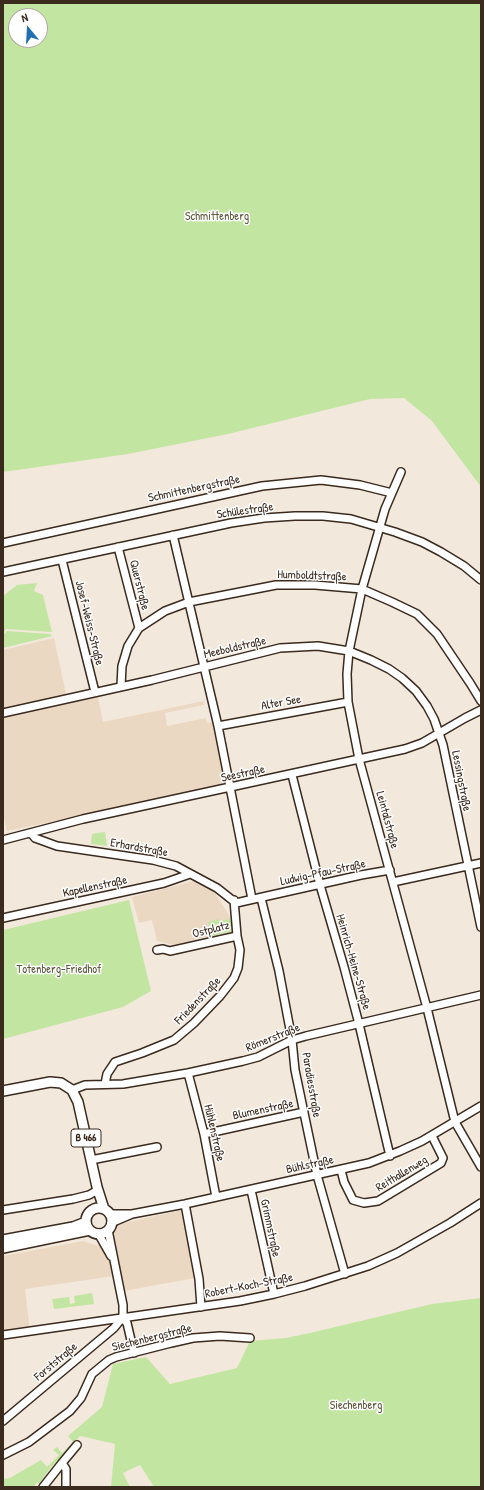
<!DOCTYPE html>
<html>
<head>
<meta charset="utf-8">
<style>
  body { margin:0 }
  #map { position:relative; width:484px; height:1490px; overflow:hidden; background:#f3e8dc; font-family:"Patrick Hand",sans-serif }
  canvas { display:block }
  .frame { position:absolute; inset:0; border:4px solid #3b2a1e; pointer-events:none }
  .north { position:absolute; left:8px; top:8px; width:40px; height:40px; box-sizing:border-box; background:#fff; border:1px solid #b1aaa5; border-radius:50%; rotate:342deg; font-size:11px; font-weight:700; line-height:16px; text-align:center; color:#3b2a1e }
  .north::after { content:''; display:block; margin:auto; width:14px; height:18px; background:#1f6fb2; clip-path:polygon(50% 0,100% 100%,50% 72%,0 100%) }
</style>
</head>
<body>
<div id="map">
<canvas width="484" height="1490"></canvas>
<div class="frame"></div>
<div class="north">N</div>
</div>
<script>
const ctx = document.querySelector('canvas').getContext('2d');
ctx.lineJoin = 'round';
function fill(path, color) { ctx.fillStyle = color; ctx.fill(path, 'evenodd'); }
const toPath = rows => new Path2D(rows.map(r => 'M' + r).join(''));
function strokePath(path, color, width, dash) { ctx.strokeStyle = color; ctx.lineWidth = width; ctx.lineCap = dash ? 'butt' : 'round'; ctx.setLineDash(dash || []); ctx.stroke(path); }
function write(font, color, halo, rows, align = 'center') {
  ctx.font = font + ' "Patrick Hand",sans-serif'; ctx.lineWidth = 3; ctx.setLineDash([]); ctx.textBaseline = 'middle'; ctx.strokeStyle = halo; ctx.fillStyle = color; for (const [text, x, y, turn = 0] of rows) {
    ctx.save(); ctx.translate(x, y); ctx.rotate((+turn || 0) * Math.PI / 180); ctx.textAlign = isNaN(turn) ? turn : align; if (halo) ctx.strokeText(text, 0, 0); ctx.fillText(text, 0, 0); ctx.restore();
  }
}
fill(toPath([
  [54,638,68,703,98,697,103,722,204,701,204,705,165,713,167,726,206,718,207,722,204,723,214,722,228,785,7,831,3,813,3,650],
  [194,881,213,890,229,915,235,930,174,945,157,941,152,920,139,923,132,897],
  [181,1210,195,1278,124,1291,111,1229,112,1226],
  [83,1241,95,1245,102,1244,108,1256,114,1276,25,1289,30,1330,3,1333,3,1256]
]), '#ebd8c3');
fill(toPath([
  [3,3,481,3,481,487,432,421,404,398,370,399,228,434,128,454,3,472],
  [16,16,40,16,40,40,16,40],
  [37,583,34,591,43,595,52,632,6,629,3,634,3,596,17,585],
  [7,631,50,634,52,636,3,648,3,635],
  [105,832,107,846,91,844,92,834],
  [129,900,151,991,123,1007,3,1039,3,930],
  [219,919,220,921,230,919,233,931,212,936,208,922],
  [92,1293,94,1304,54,1309,52,1299,69,1297,70,1304,75,1303,74,1296],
  [481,1298,481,1487,154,1487,140,1465,123,1473,130,1487,111,1487,115,1444,80,1436,62,1457,51,1467,39,1484,37,1482,34,1487,3,1487,3,1479,10,1478,41,1460,47,1467,59,1455,53,1450,57,1447,62,1453,73,1442,68,1436,102,1407,113,1364,146,1357,170,1384,237,1368,250,1341,286,1338,310,1333,432,1304]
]), '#c2e6a1');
const minor = toPath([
  [401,472,385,509,362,589,349,651,347,674,348,702,359,759,427,1008,455,1122,481,1167],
  [173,535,218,726,252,899],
  [3,543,262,486,321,480,360,485,392,493],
  [118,547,139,628],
  [62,560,95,692],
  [3,572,231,523,264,518,295,516,323,516,351,519,395,532,422,542,441,552,464,566,481,580],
  [121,686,122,666,128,646,139,628,165,611,189,602,276,585,315,585,362,589,392,602,417,614,437,634,470,683,481,701],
  [3,713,152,680,280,648,318,646,349,651,371,660,389,669,402,678,416,691,427,706,434,719,443,745,481,927],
  [218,726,348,702],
  [292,775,320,885,344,967,359,1024,390,1156],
  [31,833,35,838,57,846,153,860,176,866,217,888,236,903,361,875,390,870],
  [3,840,83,819,405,749,422,743,465,718,481,710],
  [393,882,481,863],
  [261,898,279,971,292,1040,295,1070,317,1175,345,1274],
  [3,918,164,883,190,874],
  [157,950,163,949,170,951,237,936],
  [188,1073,204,1134,216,1197],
  [105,1084,107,1074,115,1062,142,1053,174,1040,194,1023,220,996,234,978,238,968,240,950,237,936,234,900],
  [72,1090,85,1085,123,1084,188,1073,243,1061,258,1057,292,1040,306,1036,481,995],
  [204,1134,304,1112],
  [91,1160,157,1147],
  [341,1170,344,1182,353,1200,364,1203,378,1201,441,1163,443,1158,432,1136],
  [251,1190,274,1294],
  [185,1204,199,1279,201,1307],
  [3,1210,73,1199,89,1195,96,1191],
  [109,1214,132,1214,185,1204,369,1163,400,1151,422,1141,481,1106],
  [111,1223,130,1215],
  [98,1233,111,1256],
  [122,1318,127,1323,134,1353],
  [3,1335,240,1301,274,1294,305,1286,368,1266,397,1253,450,1223,481,1203],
  [3,1421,114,1328,122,1318,123,1314,123,1305,108,1230],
  [3,1455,29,1442,70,1411,81,1398,92,1374,109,1360,116,1357,171,1343,193,1338,220,1336,250,1338],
  [43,1487,62,1463],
  [66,1487,66,1469,62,1463,77,1445]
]);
const major = toPath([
  [3,1091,50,1082,61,1083,72,1090,78,1102,97,1187,104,1209],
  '86 1221a13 13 0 1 1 26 0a13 13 0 1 1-26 0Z',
  [3,1240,73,1227,86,1222],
  [3,1248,90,1230]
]);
strokePath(minor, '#3b2a1e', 10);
strokePath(major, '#3b2a1e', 12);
strokePath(minor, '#fff', 7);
strokePath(major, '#fff', 9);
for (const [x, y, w] of [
  [86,1138,30]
]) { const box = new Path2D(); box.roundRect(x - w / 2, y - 9, w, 18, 3); ctx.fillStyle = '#fff'; ctx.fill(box); strokePath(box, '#3b2a1e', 1); }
write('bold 11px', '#3b2a1e', null, [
  ["B 466",86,1138]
]);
write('12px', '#5d593f', '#fff', [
  ["Schmittenberg",217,217],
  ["Totenberg-Friedhof",59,970],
  ["Siechenberg",356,1406]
]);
write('12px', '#3b2a1e', '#fff', [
  ["Schmittenbergstraße",194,489,-12],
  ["Schülestraße",245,511,-8],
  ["Humboldtstraße",312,576,2],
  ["Querstraße",139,585,76],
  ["Josef-Weiss-Straße",89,623,76],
  ["Meeboldstraße",235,648,-13],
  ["Alter See",281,703,-10],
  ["Seestraße",243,774,-12],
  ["Lessingstraße",461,781,79],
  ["Leintalstraße",387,820,75],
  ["Erhardstraße",139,848,10],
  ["Ludwig-Pfau-Straße",323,873,-12],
  ["Kapellenstraße",95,887,-12],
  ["Ostplatz",211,930,-14],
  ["Heinrich-Heine-Straße",353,962,74],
  ["Friedenstraße",198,1001,-46],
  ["Römerstraße",273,1038,-22],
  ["Paradiesstraße",311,1085,80],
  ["Blumenstraße",263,1110,-12],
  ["Hühlenstraße",214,1133,77],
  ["Bühlstraße",310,1165,-12],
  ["Reithallenweg",402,1174,-31],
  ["Grimmstraße",270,1228,78],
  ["Robert-Koch-Straße",249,1286,-11],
  ["Siechenbergstraße",152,1338,-14],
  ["Forststraße",56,1362,-40]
]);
</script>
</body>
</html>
